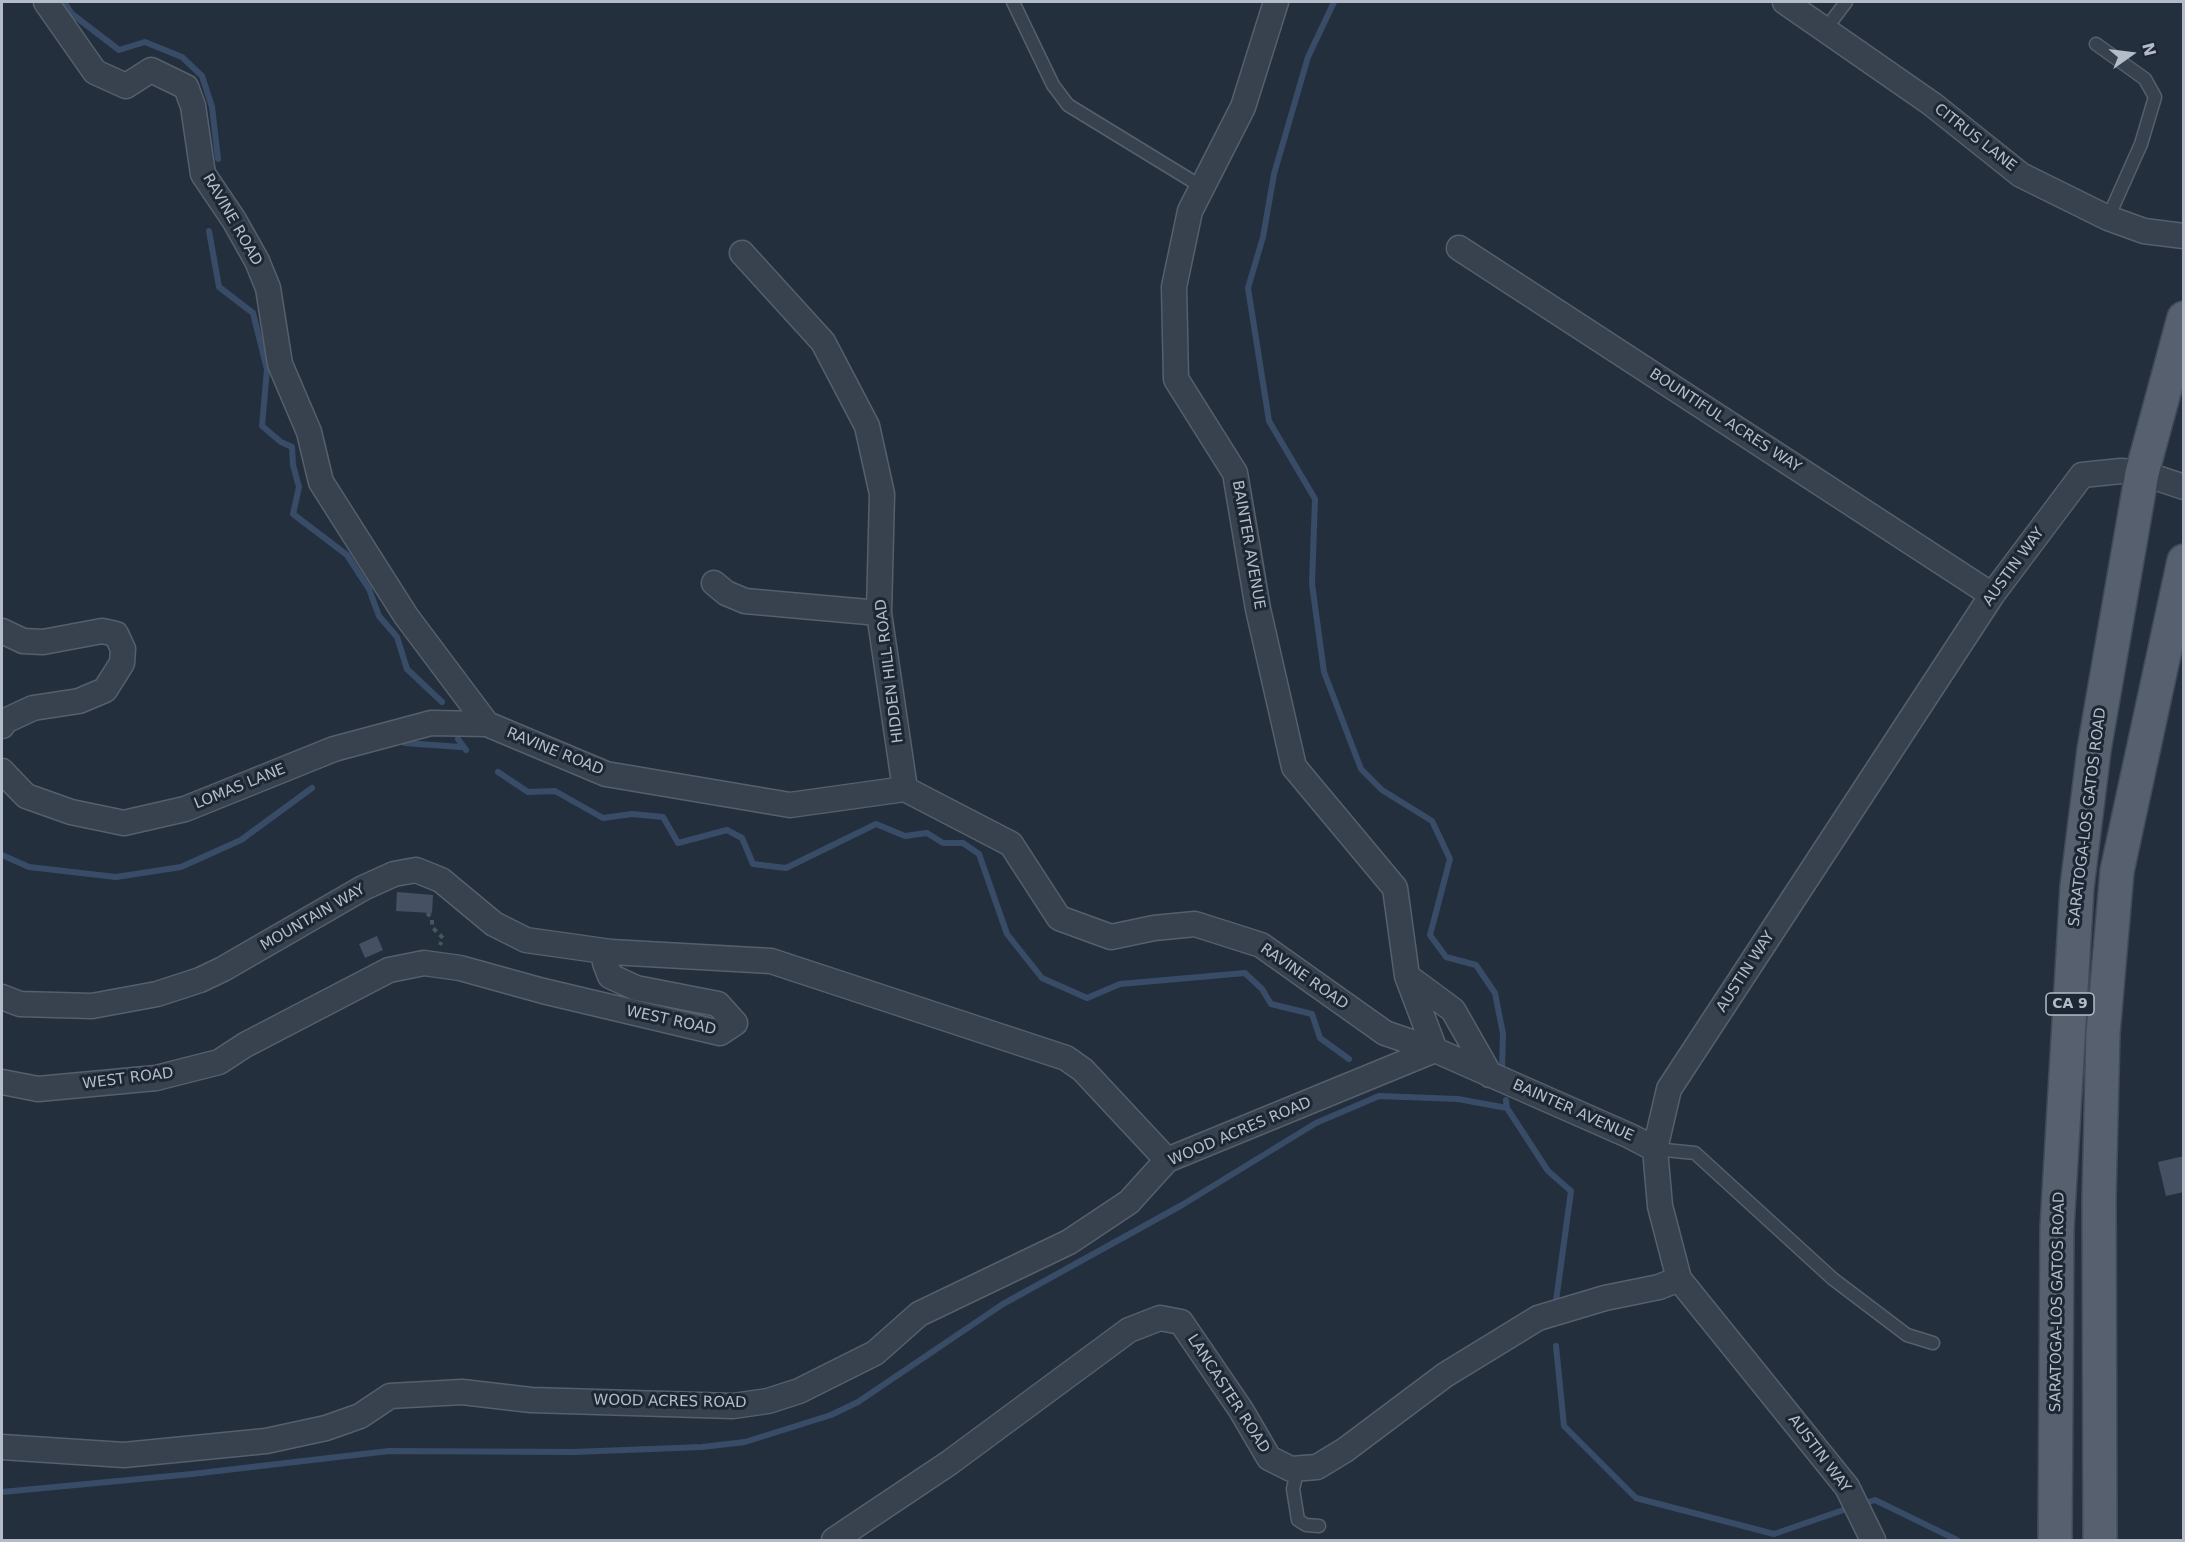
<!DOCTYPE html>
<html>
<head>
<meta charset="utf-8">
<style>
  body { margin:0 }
  #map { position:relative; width:2185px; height:1542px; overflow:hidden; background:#242f3e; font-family:"DejaVu Sans",sans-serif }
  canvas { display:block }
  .frame { position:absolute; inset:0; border:3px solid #b4bcc9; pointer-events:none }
  .north { position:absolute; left:2101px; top:24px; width:60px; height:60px; -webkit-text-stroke:4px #1d2633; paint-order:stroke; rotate:76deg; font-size:16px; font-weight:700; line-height:24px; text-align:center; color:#b4bcc9 }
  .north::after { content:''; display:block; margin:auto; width:21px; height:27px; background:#b4bcc9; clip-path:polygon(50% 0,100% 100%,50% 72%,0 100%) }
</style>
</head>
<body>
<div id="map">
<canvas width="2185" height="1542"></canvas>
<div class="frame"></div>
<div class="north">N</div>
</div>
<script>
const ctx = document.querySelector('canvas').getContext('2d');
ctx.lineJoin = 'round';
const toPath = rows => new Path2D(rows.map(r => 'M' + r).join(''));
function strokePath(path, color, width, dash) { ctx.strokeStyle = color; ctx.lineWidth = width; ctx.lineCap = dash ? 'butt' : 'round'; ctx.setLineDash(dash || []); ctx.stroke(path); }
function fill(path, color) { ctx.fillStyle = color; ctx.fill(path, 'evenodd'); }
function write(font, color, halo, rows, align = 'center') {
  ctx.font = font + ' "DejaVu Sans",sans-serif'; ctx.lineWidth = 6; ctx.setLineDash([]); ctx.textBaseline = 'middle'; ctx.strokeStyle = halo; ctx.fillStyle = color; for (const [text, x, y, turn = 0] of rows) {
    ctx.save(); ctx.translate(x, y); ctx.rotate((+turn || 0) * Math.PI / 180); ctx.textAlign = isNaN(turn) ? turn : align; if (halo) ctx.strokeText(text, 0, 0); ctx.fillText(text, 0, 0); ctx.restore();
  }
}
strokePath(toPath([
  [64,2,72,14,119,50,145,42,182,57,202,76,212,107,218,159],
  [1334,2,1308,57,1274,174,1263,237,1248,288,1269,421,1315,499,1312,584,1324,672,1361,769,1382,790,1432,821,1450,859,1430,935,1446,957,1476,965,1495,993,1503,1034,1502,1070],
  [209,231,219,287,253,313,267,369,262,426,281,442,292,447,293,465,299,487,293,514,347,555,369,589,379,616,397,637,407,669,442,702],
  [458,739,466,750],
  [405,743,461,747],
  [498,772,528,792,555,791,603,818,632,814,663,817,678,843,727,830,742,838,753,864,786,868,876,824,905,836,927,833,943,843,963,843,979,854,1007,934,1042,978,1087,998,1120,984,1245,973,1262,989,1271,1004,1312,1014,1320,1038,1349,1059],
  [2,855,29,867,116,877,181,867,241,840,312,788],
  [1506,1100,1507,1108,1548,1171,1571,1191,1556,1301],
  [1556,1346,1564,1426,1636,1498,1774,1534,1852,1507],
  [2,1492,192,1474,389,1451,574,1452,702,1447,745,1442,831,1415,858,1402,1003,1304,1182,1205,1316,1123,1379,1096,1458,1099,1507,1108],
  [1862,1504,1875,1500,1957,1540]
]), '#394c67', 6);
fill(toPath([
  [397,892,433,895,432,913,396,911],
  [377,936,383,950,365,958,359,944],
  [2184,1156,2184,1192,2166,1196,2158,1162]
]), '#455162');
const lane = toPath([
  [1013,2,1053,85,1068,105,1202,187],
  [1825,30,1846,2],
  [2096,44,2145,79,2155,97,2141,144,2108,218],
  [1655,1149,1695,1153,1833,1279,1907,1335,1933,1343],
  [1298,1468,1293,1489,1298,1520,1306,1525,1319,1526]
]);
const street = toPath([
  [46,2,95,72,126,86,151,70,186,87,193,106,203,174,234,220,257,261,268,288,280,364,309,432,321,482,406,616,487,724,606,774,790,805,905,789,1011,844,1059,918,1111,937,1154,928,1195,924,1261,945,1385,1033,1435,1050],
  [1276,2,1243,107,1190,211,1174,287,1176,379,1235,473,1258,609,1294,767,1395,888,1407,976,1435,1050,1630,1136,1655,1149],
  [1785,2,1932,104,2021,175,2108,218,2144,231,2184,236],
  [1459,248,1992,595],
  [742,253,823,342,867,426,882,494,879,613,905,789],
  [714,583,726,593,745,601,879,613],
  [2,631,23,641,43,642,102,631,116,634,123,649,122,663,105,690,79,701,33,708,5,721,2,726],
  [2,771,26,796,71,812,124,823,185,809,334,749,431,723,487,724],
  [1407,976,1453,1010,1490,1075],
  [2,997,20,1004,92,1006,157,994,200,980,223,969,363,888,394,874,416,870,441,880,494,924,526,940,611,952],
  [2,1082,38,1089,156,1078,219,1062,245,1045,389,970,424,963,460,968,543,991,720,1033,735,1023,718,1004,636,988,610,976,605,963,611,952,771,961,1066,1058,1083,1070,1167,1160],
  [2,1447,124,1455,266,1441,326,1428,360,1416,390,1396,462,1392,531,1400,733,1406,768,1401,799,1391,875,1353,919,1314,1069,1242,1129,1202,1167,1160,1435,1050],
  [834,1540,949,1463,1129,1330,1160,1318,1181,1322,1241,1410,1269,1458,1291,1469,1317,1467,1345,1450,1445,1375,1538,1318,1605,1298,1659,1287,1679,1279],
  [1873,1540,1847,1487,1679,1279,1660,1206,1655,1149,1669,1089,1992,595,2082,475,2121,471,2142,473,2184,487]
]);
const primary = toPath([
  [2055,1540,2057,1228,2077,887,2094,750,2142,473,2184,318],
  [2100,1540,2099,1198,2103,1033,2117,871,2184,561]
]);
strokePath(lane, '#565f6c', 15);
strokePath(street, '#565f6c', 27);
strokePath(primary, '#414a57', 36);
strokePath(toPath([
  [427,913,432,918,432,927,443,938,440,945]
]), '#44595c', 4, [4.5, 4.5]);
strokePath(lane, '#38414e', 12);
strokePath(street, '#38414e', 24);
strokePath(primary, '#56606e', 33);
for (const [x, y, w] of [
  [2070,1004,48]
]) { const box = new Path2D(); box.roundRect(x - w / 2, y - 11, w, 22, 4.5); ctx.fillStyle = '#1d2633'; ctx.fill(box); strokePath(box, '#b4bcc9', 1.5); }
write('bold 14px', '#b4bcc9', null, [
  ["CA 9",2070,1004]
]);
write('15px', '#b4bcc9', '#1d2633', [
  ["CITRUS LANE",1975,138,38],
  ["RAVINE ROAD",232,220,60],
  ["BOUNTIFUL ACRES WAY",1725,421,33],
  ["BAINTER AVENUE",1248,545,80],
  ["AUSTIN WAY",2014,567,-54],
  ["HIDDEN HILL ROAD",890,671,-97],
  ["RAVINE ROAD",555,752,22],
  ["LOMAS LANE",240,787,-22],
  ["SARATOGA-LOS GATOS ROAD",2088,817,-83],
  ["MOUNTAIN WAY",313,918,-30],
  ["AUSTIN WAY",1746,972,-57],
  ["RAVINE ROAD",1304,977,35],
  ["WEST ROAD",671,1021,12],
  ["WEST ROAD",128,1079,-7],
  ["BAINTER AVENUE",1573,1111,24],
  ["WOOD ACRES ROAD",1240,1132,-23],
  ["SARATOGA-LOS GATOS ROAD",2058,1302,-89],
  ["LANCASTER ROAD",1228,1394,57],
  ["WOOD ACRES ROAD",670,1402,1],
  ["AUSTIN WAY",1819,1454,53]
]);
</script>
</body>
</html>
